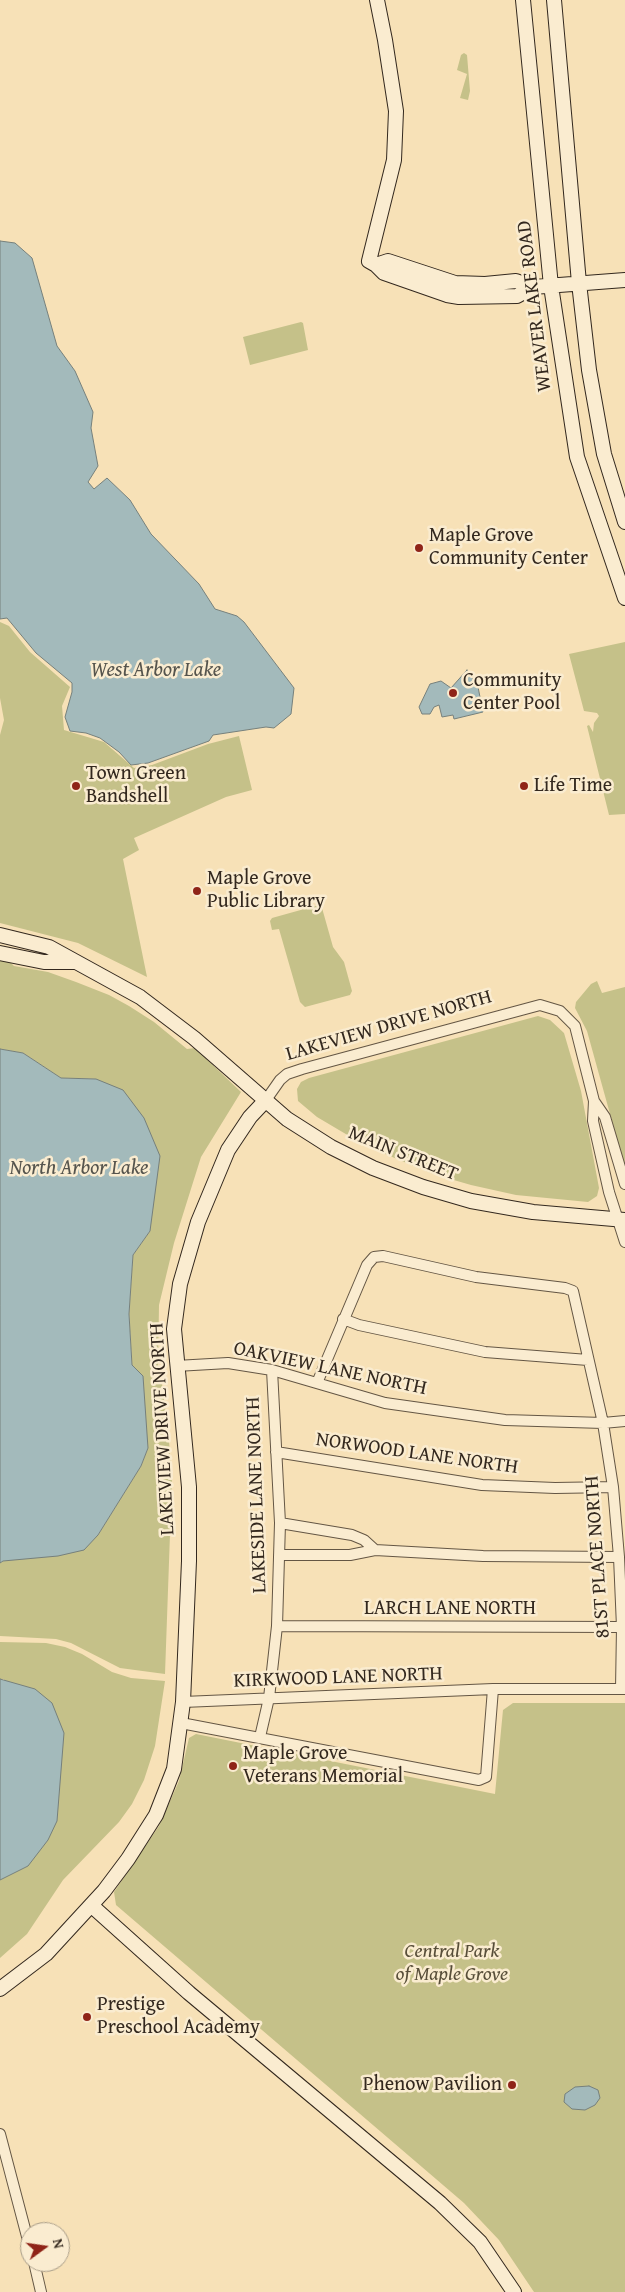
<!DOCTYPE html>
<html>
<head>
<meta charset="utf-8">
<style>
  body { margin:0 }
  #map { position:relative; width:625px; height:2292px; overflow:hidden; background:#f7e1b7; font-family:"Gentium Book Plus",serif }
  canvas { display:block }
  .north { position:absolute; left:20px; top:2222px; width:50px; height:50px; box-sizing:border-box; background:#faecd0; border:1px solid #aa9e89; border-radius:50%; rotate:76deg; font-size:14px; font-weight:700; line-height:20px; text-align:center; color:#33281e }
  .north::after { content:''; display:block; margin:auto; width:18px; height:22px; background:#8f2418; clip-path:polygon(50% 0,100% 100%,50% 72%,0 100%) }
</style>
</head>
<body>
<div id="map">
<canvas width="625" height="2292"></canvas>
<div class="north">N</div>
</div>
<script>
const ctx = document.querySelector('canvas').getContext('2d');
ctx.lineJoin = 'round';
function fill(path, color) { ctx.fillStyle = color; ctx.fill(path, 'evenodd'); }
const toPath = rows => new Path2D(rows.map(r => 'M' + r).join(''));
function strokePath(path, color, width, dash) { ctx.strokeStyle = color; ctx.lineWidth = width; ctx.lineCap = dash ? 'butt' : 'round'; ctx.setLineDash(dash || []); ctx.stroke(path); }
function write(font, color, halo, rows, align = 'center') {
  ctx.font = font + ' "Gentium Book Plus",serif'; ctx.lineWidth = 5; ctx.setLineDash([]); ctx.textBaseline = 'middle'; ctx.strokeStyle = halo; ctx.fillStyle = color; for (const [text, x, y, turn = 0] of rows) {
    ctx.save(); ctx.translate(x, y); ctx.rotate((+turn || 0) * Math.PI / 180); ctx.textAlign = isNaN(turn) ? turn : align; if (halo) ctx.strokeText(text, 0, 0); ctx.fillText(text, 0, 0); ctx.restore();
  }
}
fill(toPath([
  [464,53,467,55,470,91,468,100,460,98,467,74,457,70,461,55],
  [301,322,303,323,308,350,250,365,243,337],
  [0,622,9,626,30,652,70,687,62,706,64,730,104,742,134,768,152,765,208,744,239,736,252,790,226,797,134,838,139,850,123,859,147,977,78,943,0,923,0,735,4,720,0,698],
  [625,642,625,814,609,815,587,726,589,725,593,732,594,723,599,716,597,713,584,711,569,654],
  [315,906,322,908,333,947,344,962,352,991,350,995,305,1007,300,1002,279,929,272,930,270,921,272,918],
  [0,959,9,961,14,966,48,972,76,982,109,995,129,1006,154,1022,187,1049,195,1048,241,1092,201,1157,174,1243,159,1305,158,1368,162,1384,168,1429,172,1478,165,1674,120,1668,71,1643,56,1639,0,1636,0,1563,3,1561,98,1535,141,1466,148,1448,132,1365,129,1314,133,1255,150,1231,96,1079,61,1078,23,1053,0,1049],
  [597,981,602,993,625,987,625,1168,587,1031,575,1008,576,1002,591,984],
  [538,1016,550,1020,564,1033,581,1091,599,1188,597,1196,588,1202,516,1195,471,1185,433,1174,366,1146,317,1117,298,1101,297,1089,301,1082,309,1078],
  [0,1642,46,1643,65,1647,82,1654,112,1672,131,1678,165,1681,155,1746,144,1780,132,1804,119,1822,63,1880,27,1934,0,1958,0,1880,28,1866,4,1679,0,1679],
  [513,1703,625,1703,625,2292,534,2292,499,2240,464,2203,116,1905,114,1892,159,1826,179,1781,189,1738,196,1734,495,1794,503,1710]
]), '#c5c189');
const water = toPath([
  [0,241,15,243,32,258,57,346,75,371,93,412,91,428,98,466,88,482,94,489,107,478,130,500,151,534,199,584,215,609,237,616,244,622,294,688,291,714,274,728,266,727,213,735,209,741,148,763,131,765,119,752,100,738,86,733,70,731,65,717,72,692,72,683,36,653,7,618,0,619,0,241],
  [467,670,478,687,483,712,454,719,453,715,442,717,439,705,434,707,430,714,422,714,419,707,430,684,441,681,451,688,467,670],
  [0,1049,23,1053,61,1078,96,1079,123,1090,144,1118,160,1156,150,1231,133,1255,129,1314,132,1365,143,1376,148,1448,141,1466,98,1535,84,1550,58,1556,3,1561,0,1563,0,1049],
  [0,1679,35,1689,52,1703,64,1733,57,1821,48,1840,28,1866,0,1880,0,1679],
  [589,2086,598,2090,600,2098,595,2105,585,2110,572,2109,564,2102,565,2094,575,2087,589,2086]
]);
fill(water, '#a3babb');
strokePath(water, '#76807c', 1);
const street = toPath([
  [266,1100,280,1080,287,1074,302,1069,540,1005,560,1011,575,1026,594,1101],
  [625,1184,605,1117,594,1101,593,1121,609,1192,625,1242],
  [343,1319,359,1325,485,1352,588,1360],
  [176,1366,228,1363,272,1370,385,1403,505,1420,603,1423,625,1421],
  [317,1383,367,1265,374,1257,383,1256,476,1277,565,1288,573,1291,603,1423,613,1487,619,1557,622,1627,621,1689],
  [276,1452,482,1485,555,1488,613,1487],
  [375,1550,483,1556,619,1557],
  [279,1555,350,1555,375,1550,364,1540,352,1535,280,1523],
  [277,1626,622,1627],
  [183,1702,493,1689,625,1689],
  [181,1723,479,1780,486,1777,493,1689],
  [260,1737,269,1698,277,1626,280,1523,272,1370],
  [0,2134,30,2248],
  [34,2262,41,2292]
]);
const secondary = toPath([
  [377,0,385,40,396,111,394,160,369,261,376,265,384,273,447,295,459,297,517,296,533,287],
  [523,0,551,286,577,457,625,598],
  [554,0,579,283,589,370,604,454,625,522],
  [376,265,388,261,455,283,485,284,516,281,533,287,625,280],
  [0,935,49,947,140,997,194,1038,287,1119,331,1147,373,1168,423,1187,471,1201,533,1212,625,1220],
  [0,953,44,962,74,962],
  [92,1906,189,1993,440,2203,480,2242,514,2292],
  [0,1989,46,1954,104,1891,128,1859,156,1815,174,1769,183,1702,189,1561,189,1487,174,1329,180,1284,198,1222,228,1150,250,1117,266,1100]
]);
strokePath(street, '#645644', 12);
strokePath(secondary, '#33281e', 16);
strokePath(street, '#faecd0', 10);
strokePath(secondary, '#faecd0', 14);
for (const [x, y, r, color] of [
  [419,548,5,"#8f2418"],
  [453,693,5,"#8f2418"],
  [76,786,5,"#8f2418"],
  [524,786,5,"#8f2418"],
  [197,891,5,"#8f2418"],
  [233,1766,5,"#8f2418"],
  [87,2017,5,"#8f2418"],
  [512,2085,5,"#8f2418"]
]) { const dot = new Path2D(); dot.arc(x, y, r, 0, 2 * Math.PI); ctx.fillStyle = color; ctx.fill(dot); strokePath(dot, '#faecd0', 2); }
write('20px', '#33281e', '#faecd0', [
  ["WEAVER LAKE ROAD",535,306,-97],
  ["LAKEVIEW DRIVE NORTH",389,1026,-16],
  ["MAIN STREET",403,1154,22],
  ["OAKVIEW LANE NORTH",330,1369,12],
  ["LAKEVIEW DRIVE NORTH",163,1429,-93],
  ["NORWOOD LANE NORTH",417,1454,8],
  ["LAKESIDE LANE NORTH",257,1495,-92],
  ["81ST PLACE NORTH",598,1557,-94],
  ["LARCH LANE NORTH",450,1609],
  ["KIRKWOOD LANE NORTH",338,1678,-2]
]);
write('20px', '#33281e', '#faecd0', [
  ["Maple Grove",429,536],
  ["Community Center",429,559],
  ["Community",463,681],
  ["Center Pool",463,704],
  ["Town Green",86,774],
  ["Bandshell",86,797],
  ["Life Time",534,786],
  ["Maple Grove",207,879],
  ["Public Library",207,902],
  ["Maple Grove",243,1754],
  ["Veterans Memorial",243,1777],
  ["Prestige",97,2005],
  ["Preschool Academy",97,2028],
  ["Phenow Pavilion",502,2085,"right"]
], 'left');
write('italic 20px', '#584e39', '#faecd0', [
  ["Central Park",452,1952],
  ["of Maple Grove",452,1975]
]);
write('italic 21px', '#55544d', '#faecd0', [
  ["West Arbor Lake",156,671],
  ["North Arbor Lake",79,1169]
]);
</script>
</body>
</html>
